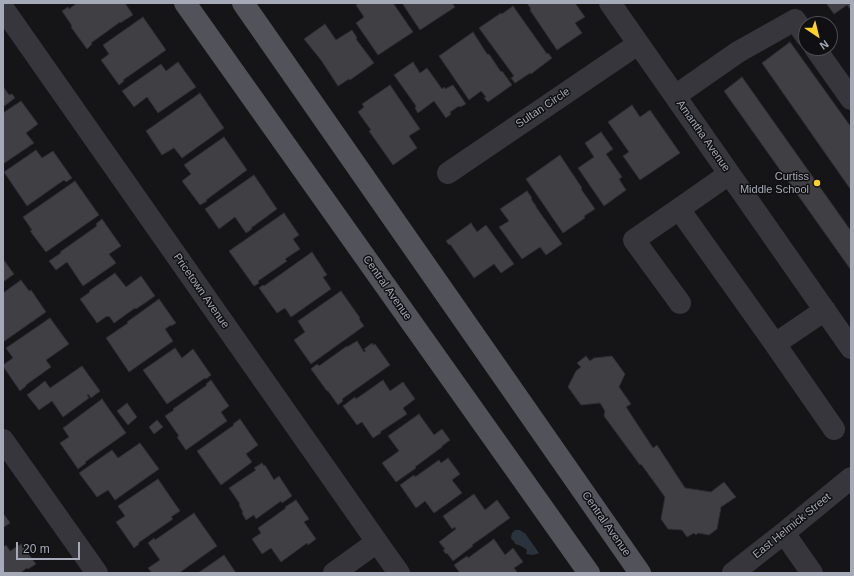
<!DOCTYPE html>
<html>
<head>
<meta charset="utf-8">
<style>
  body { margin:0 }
  #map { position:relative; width:854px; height:576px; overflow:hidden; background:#151517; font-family:Helvetica,sans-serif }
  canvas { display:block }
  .frame { position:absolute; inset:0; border:4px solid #a6a9b8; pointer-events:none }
  .north { position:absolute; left:798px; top:16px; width:40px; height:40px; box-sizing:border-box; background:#101012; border:1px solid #4c4d54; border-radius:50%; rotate:145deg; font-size:11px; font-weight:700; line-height:16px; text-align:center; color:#a6a9b8 }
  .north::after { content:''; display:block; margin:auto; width:14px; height:18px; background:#fcd128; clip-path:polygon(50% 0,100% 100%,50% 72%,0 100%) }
  .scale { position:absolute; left:16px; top:542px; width:64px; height:18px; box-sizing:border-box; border:2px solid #a6a9b8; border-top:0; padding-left:5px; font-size:12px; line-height:14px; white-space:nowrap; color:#a6a9b8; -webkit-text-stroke:3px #101012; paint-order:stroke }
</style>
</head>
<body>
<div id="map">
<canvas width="854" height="576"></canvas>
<div class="frame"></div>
<div class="north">N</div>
<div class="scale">20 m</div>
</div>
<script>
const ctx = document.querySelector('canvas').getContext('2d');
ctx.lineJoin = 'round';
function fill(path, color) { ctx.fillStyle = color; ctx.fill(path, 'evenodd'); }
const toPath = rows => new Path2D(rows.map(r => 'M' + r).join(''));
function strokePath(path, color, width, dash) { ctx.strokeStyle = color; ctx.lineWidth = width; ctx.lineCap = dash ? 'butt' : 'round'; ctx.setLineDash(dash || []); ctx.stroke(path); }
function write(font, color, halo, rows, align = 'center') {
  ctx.font = font + ' Helvetica,sans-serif'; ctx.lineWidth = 3; ctx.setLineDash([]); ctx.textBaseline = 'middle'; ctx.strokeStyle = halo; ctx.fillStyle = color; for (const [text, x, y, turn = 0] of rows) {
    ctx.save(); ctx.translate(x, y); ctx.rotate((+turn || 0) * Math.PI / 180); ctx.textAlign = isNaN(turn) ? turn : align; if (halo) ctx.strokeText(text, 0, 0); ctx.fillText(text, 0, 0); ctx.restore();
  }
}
fill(toPath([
  [515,530,520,530,524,533,525,533,539,553,537,554,532,555,526,554,527,551,526,549,519,545,515,544,514,541,512,540,511,538,512,533]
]), '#2a323c');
const building = toPath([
  [77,3,125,3,133,15,120,23,120,22,91,43,92,44,87,49,71,27,72,26,62,11,68,7,69,9,77,3],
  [359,3,393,3,413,32,378,55,356,23,364,17,356,5,359,3],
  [402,3,452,3,455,7,420,30,402,3],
  [527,3,575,3,585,17,575,23,582,33,557,50,530,10,531,9,527,3],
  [826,3,851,3,851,10,847,5,834,14,826,3],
  [513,6,547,54,548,53,552,58,531,74,530,73,515,83,511,78,514,76,479,28,501,13,502,14,513,6],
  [143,17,166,50,123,80,124,81,119,85,101,60,109,54,103,45,143,17],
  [325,24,336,40,352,30,357,38,356,39,374,63,350,80,349,79,338,86,321,60,304,39,325,24],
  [473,32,487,54,489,54,501,72,502,71,512,85,488,102,484,98,486,97,481,91,469,100,439,56,473,32],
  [790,42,851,127,851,190,762,63,790,42],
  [178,62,196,87,158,113,147,97,134,107,122,91,161,64,166,71,178,62],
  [413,62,420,73,427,68,442,89,444,87,445,89,453,85,466,104,460,107,459,106,450,112,451,114,446,118,434,101,418,113,415,108,416,106,394,75,413,62],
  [742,77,851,231,851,270,724,91,742,77],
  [390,85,420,129,409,136,417,148,393,165,369,131,371,130,358,112,364,107,362,104,390,85],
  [3,86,9,95,12,94,15,98,3,107,3,86],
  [200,93,224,128,182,158,174,148,162,155,146,131,200,93],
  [21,101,38,124,26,133,34,143,3,164,3,113,21,101],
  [632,105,640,117,650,110,680,153,640,180,623,156,629,152,608,122,632,105],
  [601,132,613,149,606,154,622,177,619,179,626,190,604,206,578,168,594,157,585,143,601,132],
  [224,137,247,170,206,200,207,201,200,205,182,181,191,174,184,165,224,137],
  [36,150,42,158,53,151,72,178,66,182,64,180,27,206,4,172,36,150],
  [560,155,582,188,581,189,595,209,584,216,585,218,563,233,526,179,560,155],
  [254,175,277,209,251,228,252,229,246,233,235,217,219,229,205,209,254,175],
  [75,181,99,215,46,252,30,231,32,230,23,217,75,181],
  [527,191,532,198,531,199,536,206,536,207,562,244,546,255,540,247,522,259,499,227,509,221,500,209,527,191],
  [284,213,299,235,293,239,300,249,285,259,287,261,258,281,259,283,254,286,229,251,284,213],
  [102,219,121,246,109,254,116,263,83,286,67,262,56,270,49,261,61,253,60,252,97,226,96,224,102,219],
  [471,223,477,232,486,225,514,264,501,273,494,264,474,278,450,244,449,245,446,241,471,223],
  [312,252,327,275,323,277,331,289,291,317,285,308,277,313,259,288,263,285,264,286,312,252],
  [3,259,14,274,3,282,3,259],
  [115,273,126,287,141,276,155,296,136,309,135,308,114,323,109,316,108,317,107,316,97,323,80,299,90,292,89,291,115,273],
  [21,280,29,291,31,290,46,312,3,342,3,293,21,280],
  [341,291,360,318,359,319,364,326,311,364,294,340,305,332,298,321,341,291],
  [159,299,176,323,171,326,171,325,165,329,173,341,129,372,106,338,128,323,127,322,159,299],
  [50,318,69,344,46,360,51,367,26,385,26,386,20,391,3,366,3,365,13,358,6,348,50,318],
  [357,341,364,352,366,351,364,349,372,343,373,345,375,344,390,365,342,399,343,401,338,405,328,391,327,391,311,369,317,364,319,366,347,346,347,347,357,341],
  [175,348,182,358,193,349,211,375,206,379,205,378,167,404,143,370,175,348],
  [586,356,590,361,594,358,612,356,625,374,619,387,631,404,626,407,653,448,657,445,685,488,711,492,724,482,736,497,721,507,717,529,709,535,698,533,696,535,694,533,687,537,682,530,668,529,661,519,665,497,641,464,640,465,604,416,605,411,600,403,581,405,568,387,576,371,581,367,577,363,586,356],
  [82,366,100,391,91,398,88,394,87,395,89,398,63,417,52,401,39,410,27,395,45,381,50,388,82,366],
  [211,380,229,406,221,412,227,421,186,450,177,437,179,436,165,416,174,410,173,409,207,385,206,384,211,380],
  [383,380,390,391,403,382,415,399,403,408,407,414,380,432,381,433,373,438,362,422,357,425,343,406,355,397,356,399,383,380],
  [102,399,126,433,85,462,86,463,78,469,60,443,69,437,63,428,102,399],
  [127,403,137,417,128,425,117,411,127,403],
  [419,414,434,435,442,429,450,440,442,446,442,447,415,467,416,468,396,482,382,463,399,451,388,436,419,414],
  [240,419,258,445,246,454,252,462,221,485,197,451,234,425,233,424,240,419],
  [157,420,163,427,154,434,149,427,157,420],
  [140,443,159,469,115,500,108,490,97,497,79,473,112,450,118,458,140,443],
  [448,458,460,474,452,480,462,493,434,513,425,501,416,508,400,485,414,475,415,477,439,460,441,463,448,458],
  [262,463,264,466,265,465,274,480,279,476,292,496,282,503,281,501,256,519,254,515,246,520,242,513,243,512,239,505,240,504,229,488,256,470,254,468,262,463],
  [158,479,180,511,171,517,173,519,138,543,139,544,134,548,116,522,125,516,118,506,158,479],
  [474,494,485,510,497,500,510,518,472,545,473,546,453,561,447,553,446,554,443,550,445,549,439,542,456,529,455,527,452,529,443,516,474,494],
  [296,500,309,519,304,522,316,539,308,545,307,543,281,562,271,548,262,554,252,539,261,533,258,528,286,508,285,507,296,500],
  [3,513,10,523,4,527,3,526,3,513],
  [194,513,217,546,179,573,152,573,148,568,160,560,148,543,154,538,155,540,194,513],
  [494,539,505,555,513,548,523,562,514,568,517,572,516,573,460,573,454,565,467,556,468,558,494,539],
  [21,544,36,564,28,569,27,568,20,573,3,573,3,548,6,545,10,551,21,544],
  [224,555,236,573,198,573,224,555]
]);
fill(building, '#3f3f44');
strokePath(building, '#2f2f33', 1);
strokePath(toPath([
  [610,3,851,348],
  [3,8,377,542,399,573],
  [815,48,851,99],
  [675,96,738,52,795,20,806,36],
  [448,173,638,44],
  [729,174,679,209,775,344,825,310],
  [679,209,634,240,680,303],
  [775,344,834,429],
  [3,440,97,573],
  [784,533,812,573],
  [334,573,377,542],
  [733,573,784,533,851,478]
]), '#36363c', 22);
strokePath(toPath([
  [185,3,589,573],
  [243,3,640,573]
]), '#52525b', 22);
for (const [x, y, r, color] of [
  [817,183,4,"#fcd128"]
]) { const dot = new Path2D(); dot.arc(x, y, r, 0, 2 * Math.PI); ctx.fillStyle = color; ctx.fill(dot); strokePath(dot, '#101012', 1.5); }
write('11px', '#a6a9b8', '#101012', [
  ["Sultan Circle",543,108,-34],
  ["Amantha Avenue",703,136,55],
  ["Central Avenue",387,288,55],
  ["Pricetown Avenue",201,291,55],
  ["Central Avenue",606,524,55],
  ["East Helmick Street",792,526,-39]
]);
write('11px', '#a6a9b8', '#101012', [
  ["Curtiss",809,177],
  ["Middle School",809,190]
], 'right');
</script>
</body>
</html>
